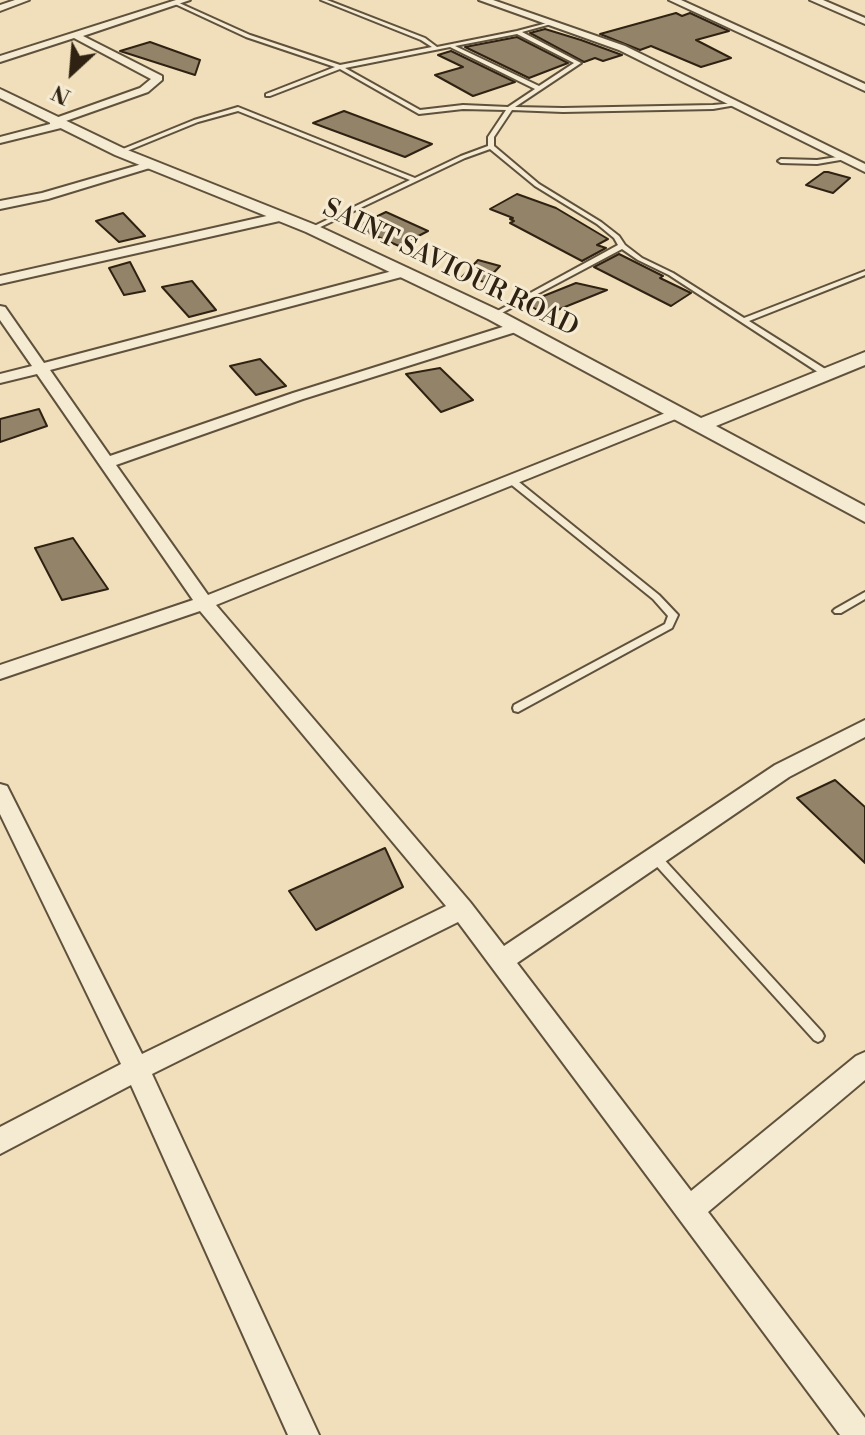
<!DOCTYPE html>
<html>
<head>
<meta charset="utf-8">
<style>
  body { margin:0 }
  #map { position:relative; width:865px; height:1435px; overflow:hidden; background:#f0dfba; font-family:"Libre Bodoni",serif }
  canvas { display:block }
  .north { position:absolute; left:32px; top:32px; width:80px; height:80px; -webkit-text-stroke:6px #f5ead2; paint-order:stroke; rotate:206deg; font-size:22px; font-weight:700; line-height:32px; text-align:center; color:#2f2212 }
  .north::after { content:''; display:block; margin:auto; width:28px; height:36px; background:#2f2212; clip-path:polygon(50% 0,100% 100%,50% 72%,0 100%) }
</style>
</head>
<body>
<div id="map">
<canvas width="865" height="1435"></canvas>
<div class="north">N</div>
</div>
<script>
const ctx = document.querySelector('canvas').getContext('2d');
ctx.lineJoin = 'round';
function fill(path, color) { ctx.fillStyle = color; ctx.fill(path, 'evenodd'); }
const toPath = rows => new Path2D(rows.map(r => 'M' + r).join(''));
function strokePath(path, color, width, dash) { ctx.strokeStyle = color; ctx.lineWidth = width; ctx.lineCap = dash ? 'butt' : 'round'; ctx.setLineDash(dash || []); ctx.stroke(path); }
function write(font, color, halo, rows, align = 'center') {
  ctx.font = font + ' "Libre Bodoni",serif'; ctx.lineWidth = 6; ctx.setLineDash([]); ctx.textBaseline = 'middle'; ctx.strokeStyle = halo; ctx.fillStyle = color; for (const [text, x, y, turn = 0] of rows) {
    ctx.save(); ctx.translate(x, y); ctx.rotate((+turn || 0) * Math.PI / 180); ctx.textAlign = isNaN(turn) ? turn : align; if (halo) ctx.strokeText(text, 0, 0); ctx.fillText(text, 0, 0); ctx.restore();
  }
}
const building = toPath([
  [676,13,682,16,690,13,729,31,696,40,731,58,701,67,651,46,640,50,600,34,676,13],
  [545,29,581,40,622,55,603,61,595,58,584,62,530,33,545,29],
  [517,37,568,63,529,78,465,47,517,37],
  [150,42,200,60,195,75,120,51,150,42],
  [451,51,515,82,473,96,435,75,463,67,438,55,451,51],
  [344,111,432,144,405,157,313,123,344,111],
  [824,172,828,172,850,178,833,193,806,185,824,172],
  [517,194,556,208,608,239,597,245,606,248,582,261,510,223,514,221,510,219,513,218,490,209,517,194],
  [386,212,428,231,399,246,355,227,386,212],
  [123,213,145,236,119,242,96,221,123,213],
  [619,254,663,276,660,278,691,293,671,306,594,267,619,254],
  [478,260,500,266,485,282,462,277,478,260],
  [130,262,145,291,124,295,109,268,130,262],
  [192,281,216,310,189,317,162,287,192,281],
  [576,283,607,290,545,315,526,303,576,283],
  [260,359,286,386,256,395,230,366,260,359],
  [440,368,473,400,441,412,406,374,440,368],
  [39,409,47,426,0,442,0,419,39,409],
  [73,538,108,589,62,600,35,548,73,538],
  [835,780,865,807,865,863,797,798,835,780],
  [385,848,403,887,316,930,289,891,385,848]
]);
fill(building, '#938469');
strokePath(building, '#2f2212', 2);
const service = toPath([
  [321,0,327,0,425,38,437,47,517,31,551,22,551,24,522,32,581,63,515,107,563,108,713,105,736,103,736,105,713,109,563,112,512,110,494,137,494,146,539,184,601,222,619,236,625,245,642,258,673,273,744,318,865,271,865,275,749,321,830,372,830,376,824,376,669,275,638,260,622,249,496,316,492,316,492,314,618,245,614,238,597,224,535,186,490,149,465,158,312,231,309,229,310,228,410,180,238,111,198,122,122,153,118,153,118,151,194,120,238,107,415,178,461,156,488,146,488,137,506,110,463,109,419,114,340,69,270,96,266,96,266,94,335,67,246,37,173,3,177,2,250,35,340,65,432,47,421,40,321,0],
  [517,34,574,63,539,86,455,46,517,34],
  [450,47,535,89,508,107,463,105,420,110,345,68,450,47],
  [844,156,847,158,846,159,817,164,781,163,778,161,781,159,817,160,844,156],
  [508,478,514,478,659,595,678,615,672,628,518,712,514,711,513,708,514,705,665,624,668,616,653,599,508,482,508,478],
  [865,592,865,599,841,613,835,613,833,611,835,609,865,592],
  [655,852,659,854,822,1032,824,1036,822,1040,818,1042,814,1040,651,860,649,857,651,854,655,852]
]);
const minor = toPath([
  [15,0,29,0,0,11,0,5,15,0],
  [176,0,190,0,83,36,162,76,162,80,148,92,63,122,65,127,0,143,0,137,50,124,50,120,140,88,151,79,74,38,0,62,0,56,176,0],
  [479,0,493,0,625,46,865,164,865,172,619,50,479,0],
  [669,0,681,0,865,84,865,91,669,0],
  [810,0,823,0,865,18,865,24,810,0],
  [149,162,153,163,153,167,48,199,0,209,0,201,42,193,149,162],
  [280,213,286,217,284,220,0,284,0,276,280,213],
  [404,268,409,269,409,275,50,370,110,456,293,393,512,324,522,324,522,330,303,399,116,465,208,595,673,410,683,410,683,416,216,605,470,902,504,946,775,765,865,720,865,737,789,777,517,963,691,1191,856,1056,865,1052,865,1080,708,1212,865,1418,865,1435,840,1435,458,922,152,1074,319,1435,288,1435,131,1085,0,1154,0,1127,121,1064,0,814,0,784,7,786,142,1054,446,906,200,611,0,679,0,665,193,600,37,374,0,383,0,374,32,366,0,320,0,306,5,307,44,363,404,268]
]);
const tertiary = toPath([
  [0,89,125,149,318,226,500,311,701,418,865,352,865,365,716,426,865,506,865,522,488,319,306,232,115,155,0,98,0,89]
]);
strokePath(service, '#5f513c', 4);
strokePath(minor, '#5f513c', 4);
strokePath(tertiary, '#5f513c', 4);
fill(service, '#f5ead2');
fill(minor, '#f5ead2');
fill(tertiary, '#f5ead2');
write('26px', '#2f2212', '#f5ead2', [
  ["SAINT SAVIOUR ROAD",450,269,26]
]);
</script>
</body>
</html>
